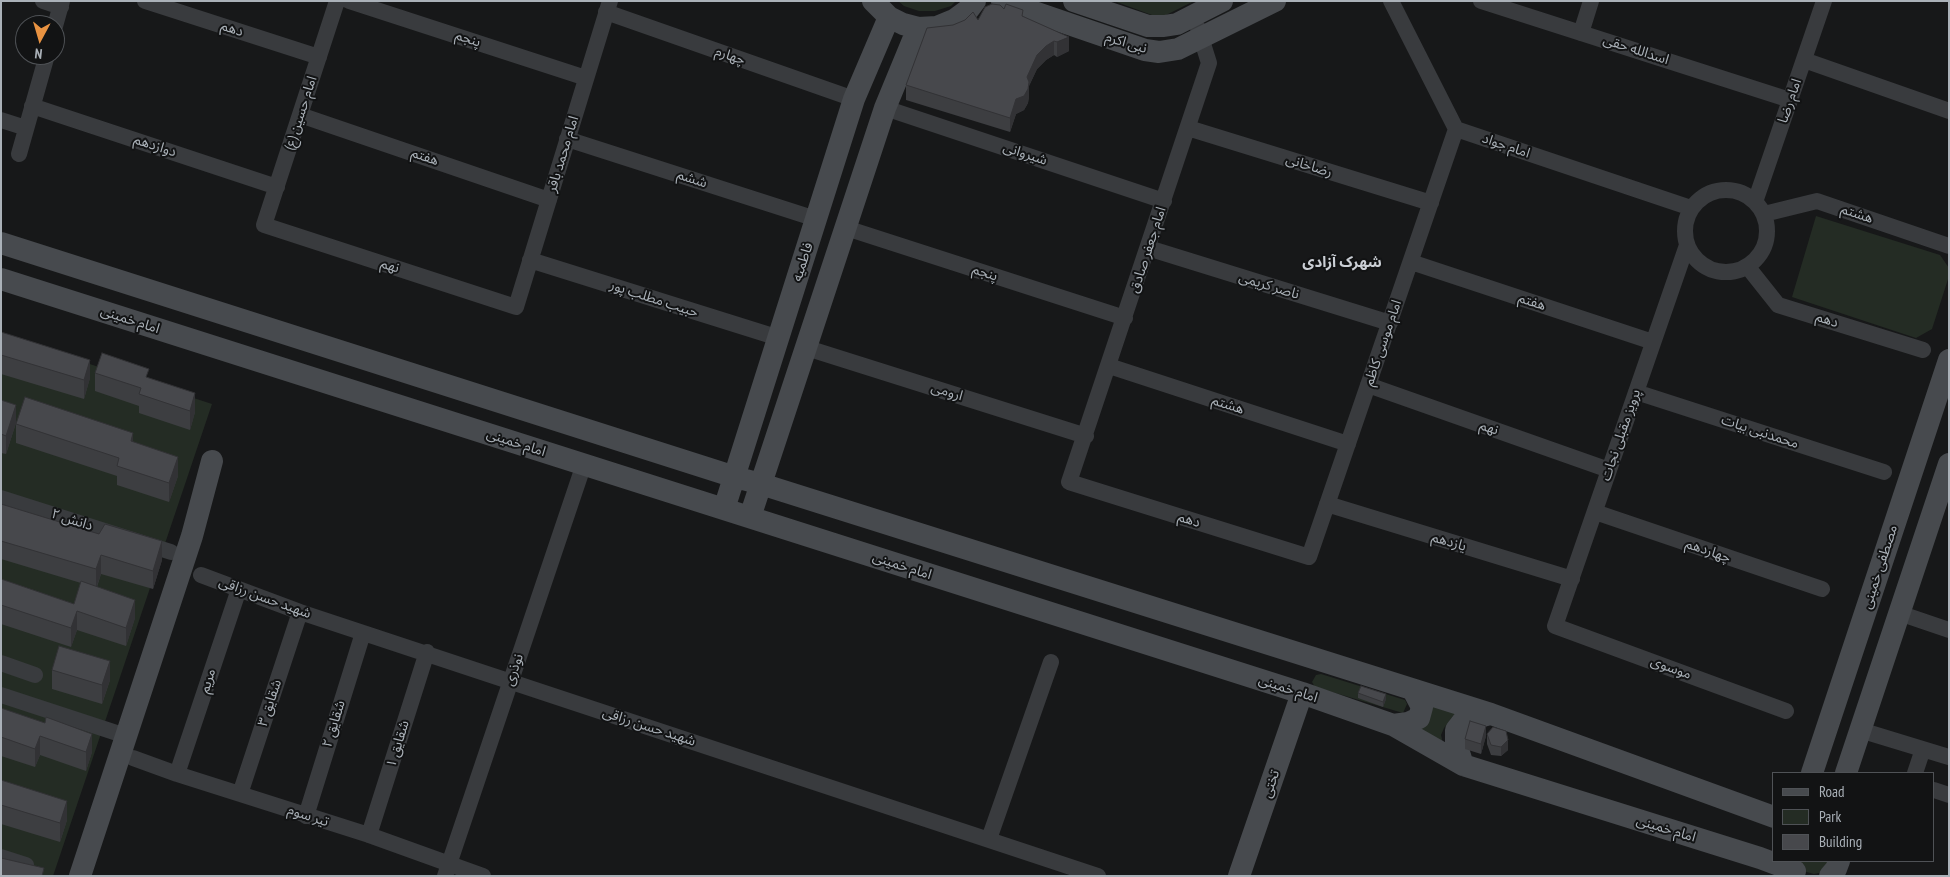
<!DOCTYPE html>
<html>
<head>
<meta charset="utf-8">
<style>
  body { margin:0 }
  #map { position:relative; width:1950px; height:877px; overflow:hidden; background:#171819; font-family:"PT Sans Narrow",sans-serif }
  canvas { display:block }
  .frame { position:absolute; inset:0; border:2px solid #aab1b8; pointer-events:none }
  .legend { position:absolute; left:1772px; top:772px; width:162px; height:90px; box-sizing:border-box; background:#121314; border:1px solid #4f5256; margin:0; padding:6px 9px; list-style:none; font-size:15px; color:#aab1b8 }
  .legend li { display:flex; align-items:center; gap:10px; height:25px }
  .legend b { width:25px; border:1px solid #4f5256 }
  .north { position:absolute; left:15px; top:15px; width:50px; height:50px; box-sizing:border-box; background:#121314; border:1px solid #4f5256; border-radius:50%; rotate:186deg; font-size:14px; font-weight:700; line-height:20px; text-align:center; color:#aab1b8 }
  .north::after { content:''; display:block; margin:auto; width:18px; height:22px; background:#e89241; clip-path:polygon(50% 0,100% 100%,50% 72%,0 100%) }
</style>
</head>
<body>
<div id="map">
<canvas width="1950" height="877"></canvas>
<div class="frame"></div>
<ul class="legend">
<li><b style="height:6px;background:#474a4e"></b>Road</li>
<li><b style="height:14px;background:#242c24"></b>Park</li>
<li><b style="height:14px;background:#47484c"></b>Building</li>
</ul>
<div class="north">N</div>
</div>
<script>
const ctx = document.querySelector('canvas').getContext('2d');
ctx.lineJoin = 'round';
function fill(path, color) { ctx.fillStyle = color; ctx.fill(path, 'evenodd'); }
const toPath = rows => new Path2D(rows.map(r => 'M' + r).join(''));
function strokePath(path, color, width, dash) { ctx.strokeStyle = color; ctx.lineWidth = width; ctx.lineCap = dash ? 'butt' : 'round'; ctx.setLineDash(dash || []); ctx.stroke(path); }
function write(font, color, halo, rows, align = 'center') {
  ctx.font = font + ' "PT Sans Narrow","Noto Sans Arabic",sans-serif'; ctx.lineWidth = 4; ctx.setLineDash([]); ctx.textBaseline = 'middle'; ctx.strokeStyle = halo; ctx.fillStyle = color; for (const [text, x, y, turn = 0] of rows) {
    ctx.save(); ctx.translate(x, y); ctx.rotate((+turn || 0) * Math.PI / 180); ctx.textAlign = isNaN(turn) ? turn : align; if (halo) ctx.strokeText(text, 0, 0); ctx.fillText(text, 0, 0); ctx.restore();
  }
}
fill(toPath([
  [898,1,956,1,951,6,935,11,919,11,904,6],
  [1114,1,1194,1,1160,18],
  [1816,216,1940,255,1949,268,1949,276,1932,329,1916,338,1792,297],
  [1,335,212,404,53,876,1,876],
  [1321,674,1405,700,1407,704,1403,713,1315,687,1312,682,1316,675],
  [1422,702,1461,713,1453,716,1444,728,1441,735,1443,744,1415,729],
  [1797,861,1831,861,1819,873,1814,874,1803,871]
]), '#242c24');
strokePath(toPath([
  [43,1,61,7],
  [145,1,319,57],
  [337,1,264,225,516,307,610,1],
  [349,1,586,78],
  [1391,1,1456,129,1691,208],
  [1481,1,1790,100],
  [606,12,854,99],
  [55,26,62,1],
  [1198,28,1209,63,1069,482,1309,557,1456,129],
  [1581,33,1591,1],
  [1804,60,1949,111],
  [32,106,277,187],
  [885,108,1164,201],
  [300,115,549,200],
  [1,120,26,128],
  [1188,128,1431,203],
  [567,139,816,219],
  [19,154,47,55],
  '1685 231a41 41 0 1 1 82 0a41 41 0 1 1-82 0Z',
  [1755,202,1824,1],
  [1764,214,1817,201,1949,246],
  [846,228,1125,318],
  [1687,245,1555,626,1786,711],
  [1148,248,1390,323],
  [530,260,779,338],
  [1411,262,1653,342],
  [1747,266,1778,305,1923,350],
  [807,348,1086,436],
  [1109,366,1348,444],
  [1368,385,1609,470],
  [1636,392,1884,472],
  [1,498,171,552],
  [1327,504,1572,579],
  [1595,512,1822,589],
  [201,575,300,612,1098,876],
  [1899,613,1949,630],
  [1,663,35,675],
  [1,695,126,736],
  [1860,730,1949,757],
  [133,758,177,774,369,835,483,876],
  [1915,773,1923,749],
  [177,774,239,589],
  [1934,790,1949,795],
  [240,794,300,612],
  [306,816,363,633],
  [369,835,427,652],
  [989,839,1051,662],
  [1,857,26,865],
  [445,876,584,464]
]), '#393b3e', 16);
strokePath(toPath([
  [873,1,889,17,903,24,918,28,937,27,954,20,969,9,975,1],
  [1002,1,1145,50,1159,52,1178,49,1275,1],
  [1074,1,1148,26,1164,26,1177,24,1222,1],
  [1,243,735,477,761,484,1491,714,1774,817],
  [1,279,1302,693,1393,725,1463,765,1760,858,1795,871],
  [724,509,854,99,889,17],
  [750,517,885,108,918,28],
  [1393,725,1408,723,1419,718,1422,707,1413,690],
  [1463,765,1456,743,1456,730,1463,721,1490,714],
  [1812,773,1949,360],
  [1846,773,1949,464],
  [80,876,192,536,212,461],
  [1239,876,1302,693],
  [1830,876,1836,869,1839,861]
]), '#474a4e', 22);
fill(toPath([
  [1004,9,1023,16,1069,51,1057,57,1054,55,1046,60,1037,69,1029,86,1029,96,1028,103,1024,110,1016,114,1010,132,906,100,906,85,953,25,978,20],
  [1,332,90,378,84,399,1,374],
  [95,373,149,378,195,412,190,430,139,413,139,406,95,391],
  [1,400,16,423,6,454,1,453],
  [16,424,133,442,178,476,169,502,117,485,117,476,16,443],
  [1,504,162,560,153,589,101,574,97,587,135,618,126,646,77,630,71,647,1,624,1,579,74,604,81,583,1,559],
  [52,670,110,680,102,704,52,689],
  [1358,693,1386,699,1383,707,1358,698],
  [1,708,92,752,86,771,40,755,35,767,1,756],
  [1487,734,1508,750,1501,756,1491,755,1487,744],
  [1486,736,1481,754,1465,749,1465,739],
  [1,780,67,820,60,842,1,824]
]), '#3d3e41');
fill(toPath([
  [1069,37,1069,51,1057,57,1057,42],
  [1054,41,1054,55,1046,60,1037,69,1029,86,1029,96,1028,103,1024,110,1016,114,1010,132,1010,118,1016,99,1037,55,1046,46],
  [90,360,90,378,84,399,84,380],
  [195,393,195,412,190,430,190,411],
  [16,405,16,423,6,454,6,436],
  [133,433,133,451,131,441],
  [178,457,178,476,169,502,169,483],
  [162,541,162,560,153,589,153,571],
  [101,555,101,574,96,588,96,569],
  [135,600,135,618,126,646,126,628],
  [77,611,77,630,71,647,71,628],
  [110,661,110,680,102,704,102,685],
  [1386,694,1386,699,1383,707,1383,702],
  [1486,726,1486,736,1481,754,1481,744],
  [92,734,92,752,86,771,86,752],
  [40,736,40,755,35,767,35,749],
  [1508,740,1508,750,1501,756,1501,747],
  [67,801,67,820,60,842,60,823]
]), '#323235');
const building = toPath([
  [992,4,1000,5,1004,9,1006,4,1023,10,1022,16,1069,37,1057,42,1054,41,1046,46,1037,55,1027,77,1029,82,1028,89,1024,96,1016,99,1010,118,906,85,927,28,953,25,965,20,973,12,978,20,985,7,992,4],
  [1,332,90,360,84,380,1,355,1,332],
  [102,353,149,369,146,377,195,393,190,411,139,394,141,388,95,373,102,353],
  [25,397,133,433,131,441,178,457,169,483,117,466,119,458,16,424,25,397],
  [1,400,16,405,6,436,1,434,1,400],
  [1,504,99,534,105,524,162,541,153,571,101,555,96,569,1,541,1,504],
  [1,579,74,604,81,581,135,600,126,628,77,611,71,628,1,605,1,579],
  [59,646,110,661,102,685,52,670,59,646],
  [1361,686,1386,694,1383,702,1358,693,1361,686],
  [1,708,45,723,46,717,92,734,86,752,40,736,35,749,1,737,1,708],
  [1470,721,1486,726,1481,744,1465,739,1470,721],
  [1493,727,1506,731,1508,740,1501,747,1491,745,1487,734,1493,727],
  [1,780,67,801,60,823,1,805,1,780],
  [1,858,44,868,42,876,1,876,1,858]
]);
fill(building, '#47484c');
strokePath(building, '#323235', 1);
write('14px', '#aab1b8', '#121314', [
  ["دهم",232,29,18],
  ["پنجم",468,39,18],
  ["نبی اکرم",1126,43,17],
  ["اسدالله حقی",1636,50,18],
  ["چهارم",730,56,19],
  ["امام رضا",1790,101,-71],
  ["امام حسین (ع)",301,113,-72],
  ["دوازدهم",155,146,18],
  ["امام جواد",1506,146,19],
  ["امام محمد باقر",563,154,-73],
  ["شیروانی",1025,154,18],
  ["هفتم",425,157,19],
  ["رضاخانی",1309,166,17],
  ["ششم",692,179,18],
  ["هشتم",1857,214,19],
  ["امام جعفر صادق",1148,250,-72],
  ["فاطمیه",803,262,-72],
  ["نهم",390,266,18],
  ["پنجم",985,273,18],
  ["ناصر کریمی",1269,286,17],
  ["حبیب مطلب پور",654,299,18],
  ["هفتم",1532,302,18],
  ["امام خمینی",130,320,18],
  ["دهم",1827,320,18],
  ["امام موسی کاظم",1383,343,-71],
  ["ارومی",947,392,17],
  ["هشتم",1228,405,18],
  ["نهم",1489,428,19],
  ["محمدنبی بیات",1760,432,18],
  ["پرویز مقبلی نجات",1621,435,-71],
  ["امام خمینی",516,443,18],
  ["دانش ۲",72,520,18],
  ["دهم",1189,520,17],
  ["یازدهم",1449,542,17],
  ["چهاردهم",1708,551,19],
  ["امام خمینی",902,566,18],
  ["مصطفی خمینی",1880,567,-72],
  ["شهید حسن رزاقی",265,598,20],
  ["موسوی",1671,668,20],
  ["نوذری",514,670,-71],
  ["مریم",208,681,-72],
  ["امام خمینی",1288,689,18],
  ["شقایق ۳",270,703,-72],
  ["شقایق ۲",334,724,-73],
  ["شهید حسن رزاقی",649,727,18],
  ["شقایق ۱",398,744,-73],
  ["تختی",1271,784,-71],
  ["تیر سوم",308,816,18],
  ["امام خمینی",1666,829,17]
]);
write('bold 15px', '#cbcfd5', '#121314', [
  ["شهرک آزادی",1342,263]
]);
</script>
</body>
</html>
